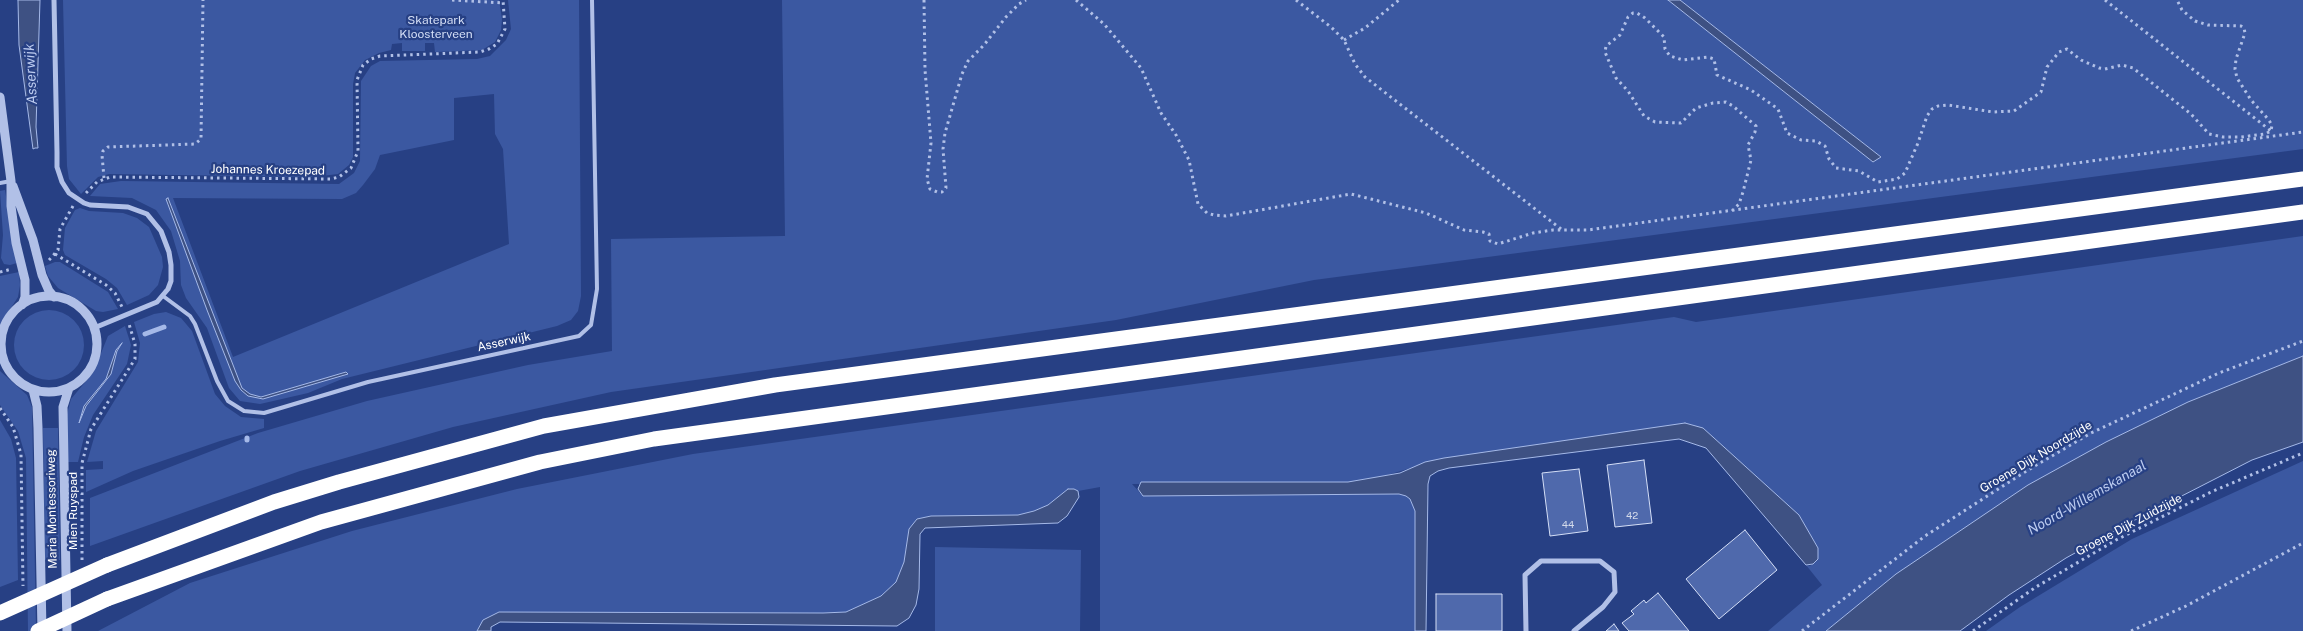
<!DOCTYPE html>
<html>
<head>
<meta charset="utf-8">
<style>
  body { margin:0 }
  canvas { display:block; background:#274084 }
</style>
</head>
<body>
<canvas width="2303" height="631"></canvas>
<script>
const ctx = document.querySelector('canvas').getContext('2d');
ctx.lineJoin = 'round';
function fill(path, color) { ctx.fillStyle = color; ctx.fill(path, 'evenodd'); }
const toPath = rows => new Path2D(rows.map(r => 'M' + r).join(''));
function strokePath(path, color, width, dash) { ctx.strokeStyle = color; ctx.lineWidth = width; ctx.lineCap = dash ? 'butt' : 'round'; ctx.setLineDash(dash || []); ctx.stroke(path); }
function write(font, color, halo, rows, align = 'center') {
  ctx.font = font + ' "Public Sans",sans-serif'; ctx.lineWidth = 4.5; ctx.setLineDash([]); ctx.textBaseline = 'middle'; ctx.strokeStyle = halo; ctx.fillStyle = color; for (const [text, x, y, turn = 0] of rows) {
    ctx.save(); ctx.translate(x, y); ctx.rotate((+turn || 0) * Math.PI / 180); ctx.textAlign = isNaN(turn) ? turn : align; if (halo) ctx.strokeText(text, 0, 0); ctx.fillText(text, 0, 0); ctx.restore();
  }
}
fill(toPath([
  [63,0,499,0,502,19,501,30,495,42,482,50,435,52,434,43,425,43,425,51,402,51,402,43,392,44,391,50,379,53,365,60,355,73,353,84,353,157,349,165,338,174,312,177,109,174,98,177,81,194,69,179,67,166],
  [508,0,579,0,581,296,578,311,571,320,557,326,342,379,308,393,260,404,240,401,229,388,207,328,186,298,181,285,180,261,171,231,156,210,132,198,90,196,100,184,121,181,339,184,354,173,360,161,361,81,371,66,380,61,477,59,490,56,506,40,511,29],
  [494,94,495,134,503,149,509,244,233,357,173,198,342,199,356,193,363,185,375,169,380,155,454,140,454,98],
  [782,0,1668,0,1873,162,1881,157,1680,0,2303,0,2303,149,1314,280,1116,320,611,392,453,427,300,471,90,546,90,498,258,433,367,401,528,365,612,351,611,239,785,236],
  [5,190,17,263,10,265,4,264,1,258,3,235,0,191],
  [80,208,89,211,123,213,137,218,149,227,162,257,163,267,158,285,149,295,127,305,117,288,106,279,65,255,63,250,65,228,75,210],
  [2303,236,2303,356,2188,402,1896,574,1826,631,1768,631,1822,585,1806,565,1810,566,1818,559,1818,548,1799,515,1703,428,1411,468,1377,478,1348,482,1132,484,1143,496,1399,494,1406,496,1410,499,1415,511,1415,631,1100,631,1100,487,1078,491,1074,489,1068,489,1048,505,1034,511,1018,515,931,516,917,519,909,529,904,562,896,582,881,596,846,612,823,613,499,612,483,620,477,631,98,631,190,583,352,531,517,489,693,454,1674,317,1696,322],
  [55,262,60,262,108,292,118,309,103,312,96,311,58,288,48,276,45,266],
  [19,272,20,285,18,297,0,325,0,276],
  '14 345a35 35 0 1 1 70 0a35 35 0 1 1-70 0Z',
  [166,312,181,318,192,331,215,394,225,406,241,417,264,419,264,428,220,441,133,471,86,492,86,470,103,469,103,461,87,462,96,431,138,362,140,343,134,322,154,314],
  [125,326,131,345,127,364,93,415,84,437,78,462,68,462,67,414,71,399,93,373,108,336],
  [0,371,27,395,32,407,36,631,28,631,26,458,18,431,0,405],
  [0,420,11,439,16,458,18,580,0,587],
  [43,428,58,428,60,560,45,560],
  [2303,461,2303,631,1986,631,2020,607,2132,539],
  [935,547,1081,550,1080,631,935,631]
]), '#3b58a1');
const water = toPath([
  [18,0,40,0,36,127,38,148,35,148,33,149,19,45,18,0],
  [1668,0,1680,0,1881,157,1873,162,1668,0],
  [168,198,242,388,250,394,261,397,346,372,348,374,263,399,248,396,241,390,235,381,207,310,166,199,168,198],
  [122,343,117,351,111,374,86,406,79,423,84,406,106,379,116,350,122,343],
  [2303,356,2303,442,2252,460,2129,523,2066,558,2009,595,1960,631,1826,631,1896,574,2028,485,2106,442,2188,402,2303,356],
  [1685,423,1703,428,1799,515,1818,548,1818,559,1813,564,1806,565,1706,448,1679,439,1449,468,1438,471,1430,476,1428,484,1426,631,1415,631,1415,511,1410,499,1406,496,1399,494,1143,496,1138,489,1141,482,1348,482,1400,473,1425,462,1444,458,1685,423],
  [1068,489,1074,489,1078,491,1079,497,1067,516,1058,523,925,528,920,534,919,589,916,605,909,618,897,626,500,622,491,627,491,631,477,631,483,620,499,612,823,613,846,612,881,596,896,582,904,562,909,529,917,519,931,516,1018,515,1034,511,1048,505,1068,489]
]);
fill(water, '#3e5183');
strokePath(water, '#a5b9e8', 1);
strokePath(toPath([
  [145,334,164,327],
  [247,440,247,438]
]), '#a5b9e8', 5);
const building = toPath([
  [1644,460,1652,523,1615,527,1607,465,1644,460],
  [1579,469,1588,531,1550,536,1542,473,1579,469],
  [1745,530,1777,570,1719,619,1686,579,1745,530],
  [1658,593,1689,631,1629,631,1622,623,1634,614,1631,611,1644,600,1646,603,1658,593],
  [1436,594,1502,594,1502,631,1436,631,1436,594],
  [1614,624,1619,631,1606,631,1614,624]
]);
fill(building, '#4f69ac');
strokePath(building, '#d4def6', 1);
strokePath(toPath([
  [452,0,504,3],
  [924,0,925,70,931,143,927,179,930,189,937,192,942,192,946,188,943,149,945,133,962,74,968,61,984,45,1006,17,1019,4,1026,0],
  [1076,0,1104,24,1141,68,1161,113,1176,135,1189,160,1198,204,1207,213,1214,215,1226,216,1351,194,1426,213,1464,230,1483,232,1489,234,1490,241,1498,244,1533,233,1553,230,1588,230,2303,132],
  [1296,0,1331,27,1344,40,1355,64,1365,77,1561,229],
  [2105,0,2271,131],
  [1344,40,1365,28,1399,0],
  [104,178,102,155,103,151,108,147,195,144,201,139,203,0],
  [86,193,97,182,110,177,331,179,339,177,351,168,358,151,357,80,363,65,371,59,380,56,480,52,489,49,497,44,505,29,503,0],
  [1732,211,1739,204,1743,192,1751,160,1748,145,1755,132,1756,126,1733,106,1726,102,1713,103,1696,108,1681,123,1655,122,1644,116,1628,91,1616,78,1605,52,1606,46,1620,35,1628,17,1633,13,1637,13,1645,18,1664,37,1665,49,1670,56,1683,60,1708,57,1714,59,1717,75,1751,90,1778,109,1787,133,1801,140,1816,141,1825,146,1829,159,1836,168,1859,171,1878,182,1897,179,1905,173,1918,143,1927,116,1932,109,1938,106,1948,105,1993,112,2014,111,2041,92,2047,67,2059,52,2067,49,2081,60,2099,68,2105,69,2122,65,2133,68,2191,114,2209,134,2223,137,2241,137,2265,134,2271,131,2272,125,2268,119,2251,100,2237,78,2235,69,2236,59,2245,33,2244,28,2241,26,2208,25,2195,21,2182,10,2177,0],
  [55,254,106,285,115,293,122,307],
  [49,260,58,250,60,229,73,206],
  [0,272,12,269],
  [0,408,13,427,21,454,23,586],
  [82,560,82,463,91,429,135,359,135,344,129,324],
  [1802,631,1925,536,2028,470,2091,433,2219,373,2303,341],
  [1973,631,2036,587,2116,540,2211,492,2303,453],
  [2131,631,2186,606,2303,543]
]), '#b1c0e7', 3, [2.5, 4]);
strokePath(toPath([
  [0,183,11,181],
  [163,296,190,316,195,324,217,381,228,401,244,411,264,413,368,382,579,336,591,325,597,289,592,0],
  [0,355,2,355]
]), '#b1c0e7', 4);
strokePath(toPath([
  [54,0,57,152,57,167,62,182,69,193,84,203,90,205,128,207,147,214,161,231,169,252,171,265,171,281,168,289,157,302,94,328],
  [1526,631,1525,575,1541,561,1600,561,1614,572,1615,592,1603,607,1574,631]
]), '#b1c0e7', 5);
strokePath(toPath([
  [0,97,11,181,11,206,16,243,25,280,25,297,22,305],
  [13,186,33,240,42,275,49,291,54,297],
  '1 344a48 48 0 1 1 96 0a48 48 0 1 1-96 0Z',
  [33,390,37,406,38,428,42,631],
  [67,631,63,407,69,388]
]), '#b1c0e7', 9);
strokePath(toPath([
  [107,565,274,502,339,482,544,426,775,385,2303,179],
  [107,599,321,522,540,462,654,439,2303,212]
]), '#fff', 15);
strokePath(toPath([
  [0,613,107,565],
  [38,631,107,599]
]), '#fff', 15);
write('10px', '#d3daea', null, [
  ["42",1632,516],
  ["44",1568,525]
]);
write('12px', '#d4def6', '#274084', [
  ["Skatepark",436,20],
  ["Kloosterveen",436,34]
]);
write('12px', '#fff', '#274084', [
  ["Johannes Kroezepad",268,170,1],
  ["Asserwijk",504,342,-12],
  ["Groene Dijk Noordzijde",2036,457,-31],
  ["Maria Montessoriweg",52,509,-91],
  ["Mien Ruyspad",73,511,-90],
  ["Groene Dijk Zuidzijde",2129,525,-28]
]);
write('italic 14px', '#bccbef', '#274084', [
  ["Asserwijk",31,74,-93],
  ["Noord-Willemskanaal",2087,498,-30]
]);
</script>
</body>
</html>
